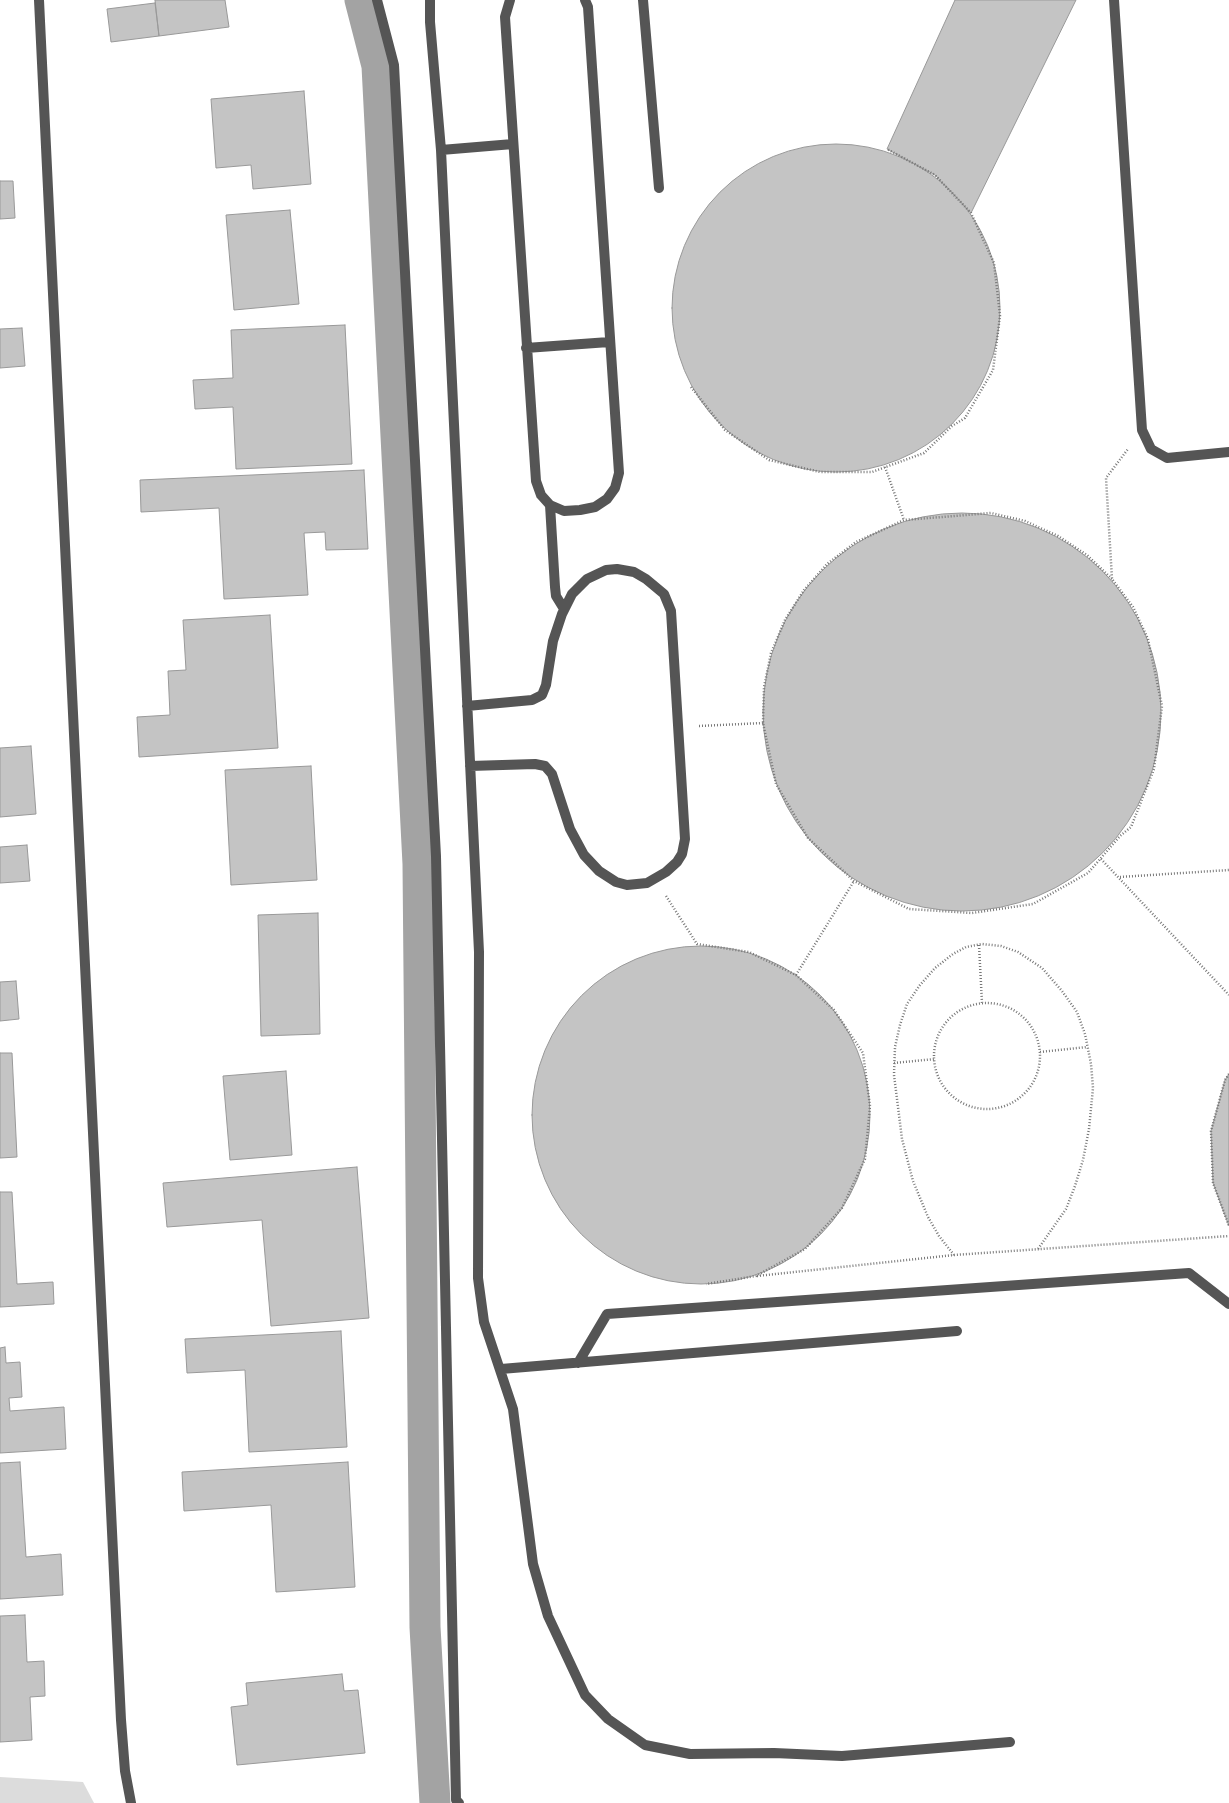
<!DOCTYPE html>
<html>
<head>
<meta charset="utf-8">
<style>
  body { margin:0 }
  canvas { display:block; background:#fff }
</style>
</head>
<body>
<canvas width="1229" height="1803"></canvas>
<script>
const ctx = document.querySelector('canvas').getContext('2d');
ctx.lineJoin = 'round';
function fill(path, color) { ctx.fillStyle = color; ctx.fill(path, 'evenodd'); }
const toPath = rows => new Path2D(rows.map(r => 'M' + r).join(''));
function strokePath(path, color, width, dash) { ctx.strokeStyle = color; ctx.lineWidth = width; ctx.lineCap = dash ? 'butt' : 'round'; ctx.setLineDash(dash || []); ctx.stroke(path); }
fill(toPath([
  [0,1777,83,1782,94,1803,0,1803]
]), '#dcdcdc');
strokePath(toPath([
  [360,0,377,66,418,864,425,1627,435,1803]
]), '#a3a3a3', 31);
const building = toPath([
  [155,0,225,0,229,27,159,36,155,0],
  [955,0,1076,0,971,213,935,175,887,149,955,0],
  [155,3,159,36,111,42,107,9,155,3],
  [304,91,311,184,253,189,251,165,216,168,211,99,304,91],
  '672 308a164 164 0 1 1 328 0a164 164 0 1 1-328 0Z',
  [0,181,13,181,15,218,0,219,0,181],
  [290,210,299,304,234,310,226,215,290,210],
  [345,325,352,464,236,469,233,407,195,409,193,380,233,378,231,330,345,325],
  [22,328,25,366,0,368,0,329,22,328],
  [364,470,368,549,326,550,325,532,304,533,308,595,224,599,219,508,141,512,140,480,364,470],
  '763 712a199 199 0 1 1 398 0a199 199 0 1 1-398 0Z',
  [270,615,278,748,139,757,137,717,170,715,168,671,186,670,183,620,270,615],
  [31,746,36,814,0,817,0,748,31,746],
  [311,766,317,880,231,885,225,770,311,766],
  [27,845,30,881,0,883,0,847,27,845],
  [318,913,320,1034,261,1036,258,915,318,913],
  '532 1115a169 169 0 1 1 338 0a169 169 0 1 1-338 0Z',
  [16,981,19,1019,0,1021,0,982,16,981],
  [0,1053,12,1053,17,1157,0,1158,0,1053],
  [286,1071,292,1155,230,1160,223,1076,286,1071],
  [1229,1074,1229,1226,1213,1183,1211,1131,1225,1080,1229,1074],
  [357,1167,369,1318,271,1326,262,1220,167,1227,163,1183,357,1167],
  [0,1192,12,1192,17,1284,53,1282,54,1304,0,1307,0,1192],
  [341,1331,347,1447,249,1452,245,1370,187,1373,185,1339,341,1331],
  [5,1347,6,1363,20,1362,22,1397,9,1398,10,1411,64,1407,66,1449,0,1453,0,1348,5,1347],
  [20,1462,26,1557,61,1554,63,1595,0,1599,0,1463,20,1462],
  [348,1462,355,1587,276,1592,271,1505,184,1511,182,1472,348,1462],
  [25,1615,27,1662,44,1661,45,1696,30,1697,32,1740,0,1742,0,1616,25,1615],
  [342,1674,344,1691,358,1690,365,1753,237,1765,231,1707,248,1705,246,1683,342,1674]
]);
fill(building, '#c4c4c4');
strokePath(building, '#999', 1);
strokePath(toPath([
  [691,387,725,430,769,460,820,472,872,472,924,453,952,426,965,418,993,370,1000,316,994,263,971,213,935,175,887,149],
  [885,467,904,520],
  [1112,579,1087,555,1058,536,1025,521,991,513,904,520,856,542,827,564,804,590,785,620,771,653,764,687,763,723,776,784,808,838,854,881,909,909,972,913,1033,904,1088,873,1120,836,1131,827,1154,769,1162,706,1148,639,1133,607,1112,579,1106,478,1128,449],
  [699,726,763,723],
  [1101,859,1229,995],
  [1120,877,1229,870],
  [666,896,697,944,749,952,796,975,834,1010,863,1053,870,1106,865,1159,842,1208,805,1249,756,1276,706,1284],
  [979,945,982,1003],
  [796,975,854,881],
  '934 1056a53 53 0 1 1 106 0a53 53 0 1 1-106 0Z',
  [1040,1052,1087,1047],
  [894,1063,935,1059],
  [1229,1074,1225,1080,1211,1131,1213,1183,1229,1226],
  [954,1255,939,1236,928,1217,913,1181,902,1139,894,1075,895,1047,900,1025,907,1004,920,985,935,968,953,954,966,947,982,944,1001,946,1018,952,1042,968,1062,991,1077,1012,1085,1034,1091,1064,1093,1088,1089,1129,1083,1160,1075,1186,1066,1209,1038,1249],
  [757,1276,954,1255,1229,1236]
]), '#777', 2.5, [1, 2]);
strokePath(toPath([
  [39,0,121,1720,125,1771,131,1803],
  [377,0,394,65,436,856,456,1800,459,1803],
  [430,0,430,22,441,150,479,952,478,1278,484,1322,513,1409,533,1564,548,1616,585,1695,608,1719,645,1745,690,1754,774,1753,842,1756,1010,1742],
  [510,0,505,17,536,481,541,495,550,505,564,511,580,510,595,507,607,499,615,488,619,473,588,7,585,0],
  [643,0,659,188],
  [1114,0,1142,430,1151,449,1167,458,1229,452],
  [441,150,513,144],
  [526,348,609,342],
  [550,505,555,587,556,596,564,609],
  [467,706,532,700,542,695,546,685,553,641,562,614,572,594,587,579,606,570,617,569,634,572,646,579,664,594,671,611,685,839,682,854,677,862,666,872,647,883,627,885,616,882,599,871,584,855,570,829,552,774,545,766,535,764,470,766],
  [578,1363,607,1314,1189,1273,1229,1304],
  [501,1369,957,1331]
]), '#555', 10);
</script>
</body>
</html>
